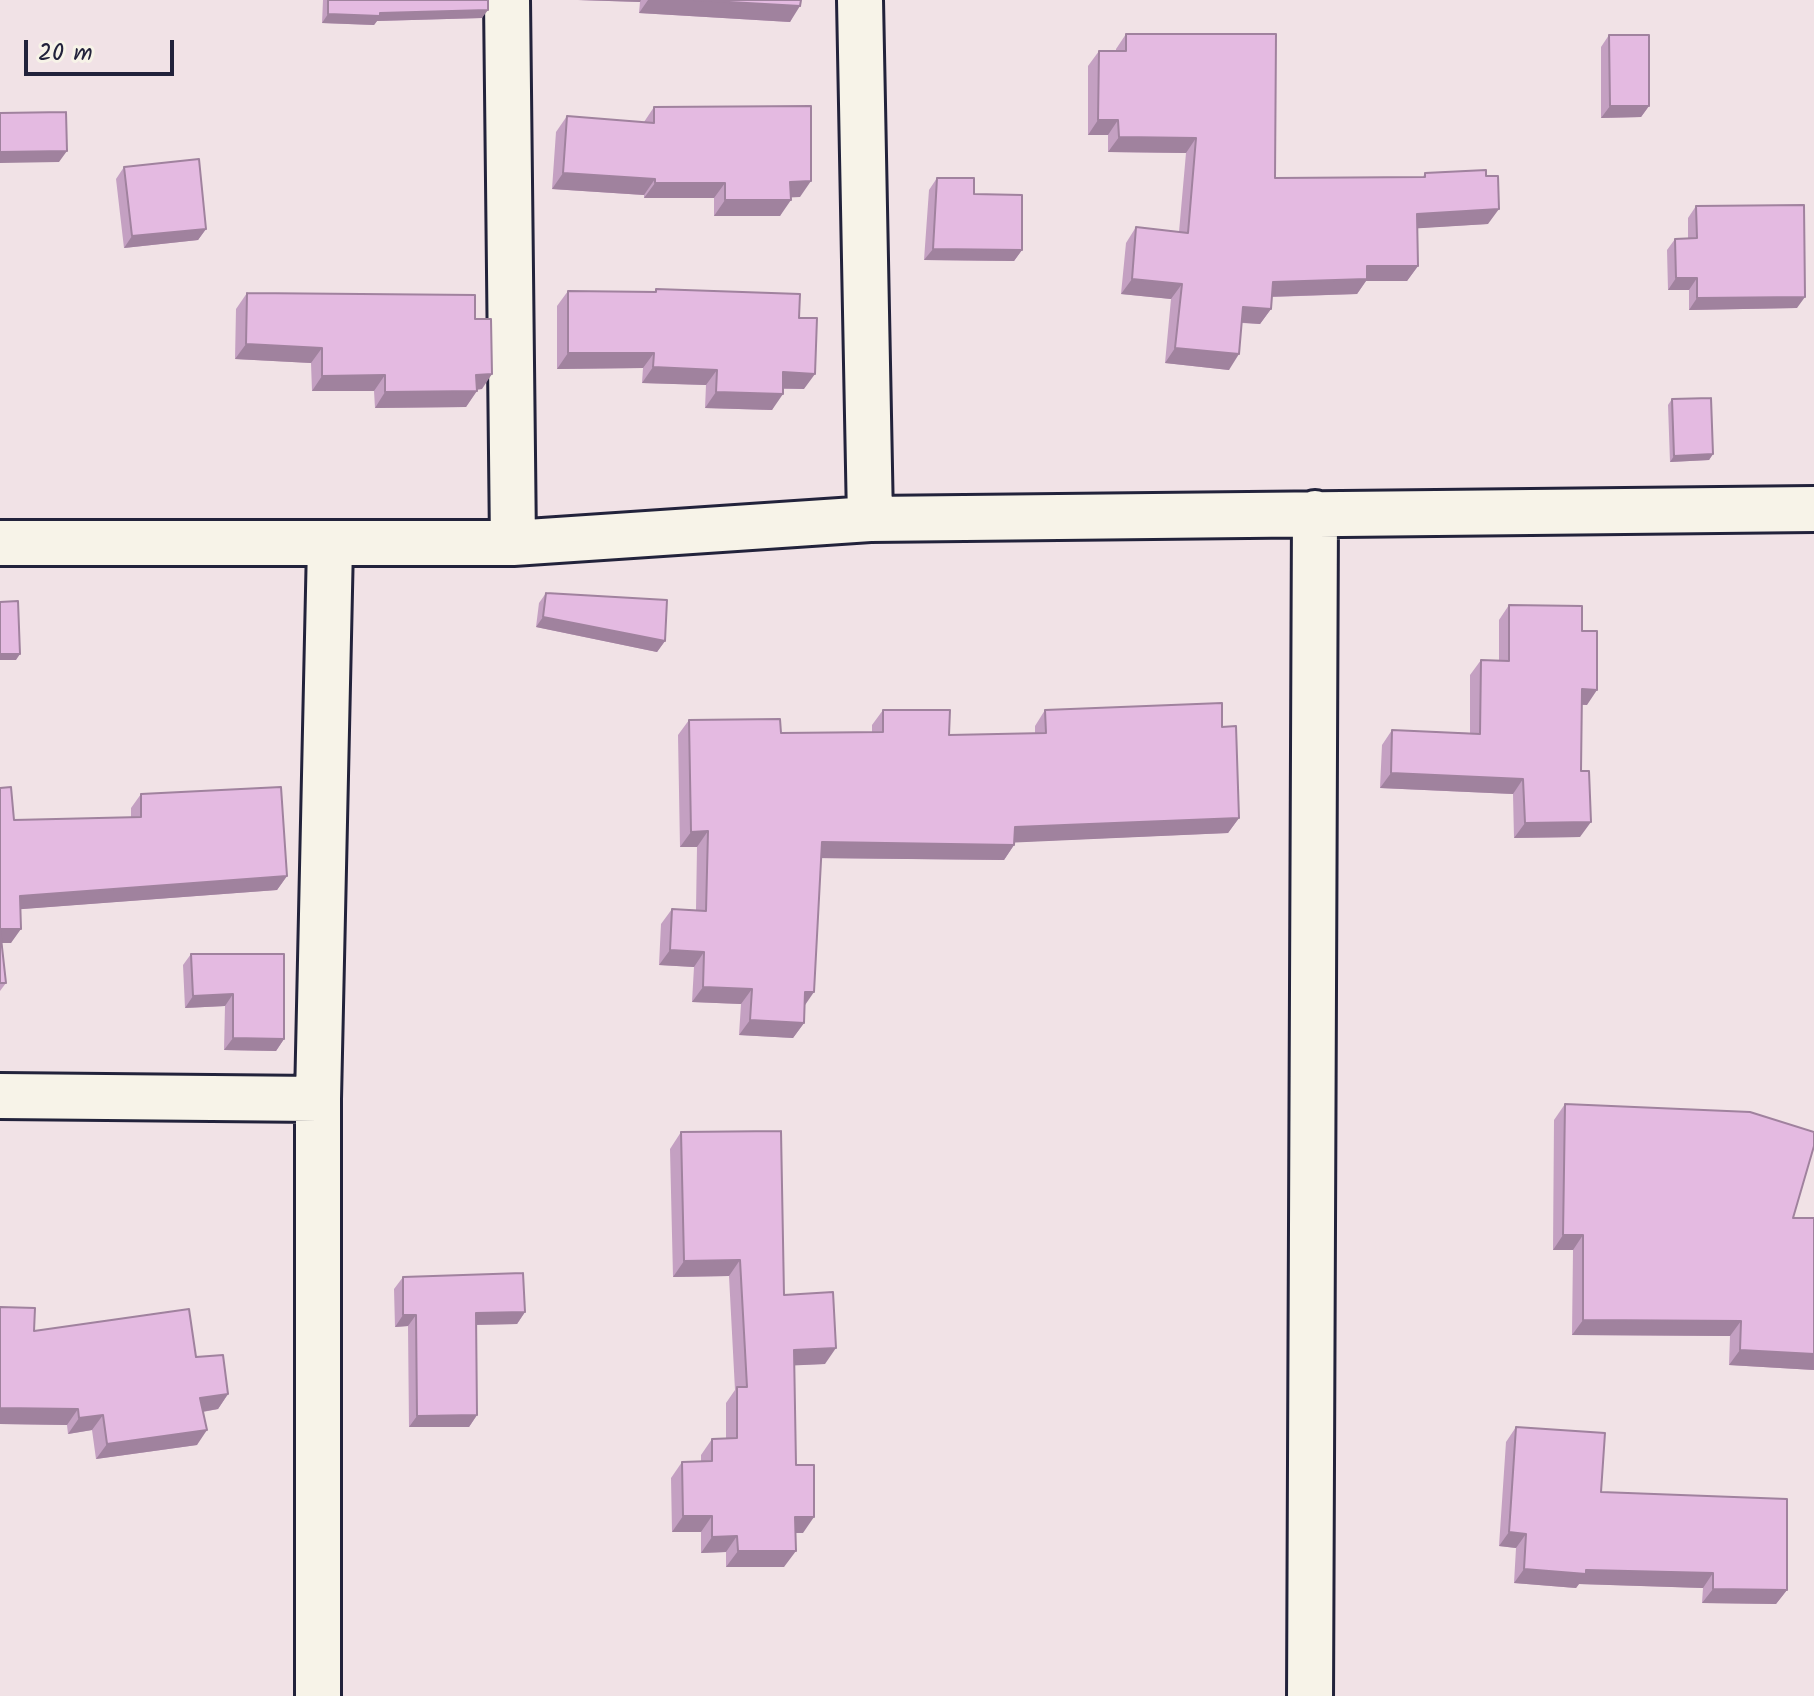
<!DOCTYPE html>
<html>
<head>
<meta charset="utf-8">
<style>
  body { margin:0 }
  #map { position:relative; width:1814px; height:1696px; overflow:hidden; background:#f1e2e6; font-family:Kalam,sans-serif }
  canvas { display:block }
  .scale { position:absolute; left:24px; top:40px; width:150px; height:36px; box-sizing:border-box; border:4px solid #22223b; border-top:0; padding-left:10px; font-size:24px; line-height:28px; white-space:nowrap; color:#22223b; -webkit-text-stroke:6px #f7f3e8; paint-order:stroke }
</style>
</head>
<body>
<div id="map">
<canvas width="1814" height="1696"></canvas>
<div class="scale">20 m</div>
</div>
<script>
const ctx = document.querySelector('canvas').getContext('2d');
ctx.lineJoin = 'round';
const toPath = rows => new Path2D(rows.map(r => 'M' + r).join(''));
function strokePath(path, color, width, dash) { ctx.strokeStyle = color; ctx.lineWidth = width; ctx.lineCap = dash ? 'butt' : 'round'; ctx.setLineDash(dash || []); ctx.stroke(path); }
function fill(path, color) { ctx.fillStyle = color; ctx.fill(path, 'evenodd'); }
const street = toPath([
  [507,0,513,543],
  [860,0,870,519],
  [0,543,513,543,870,519,1814,509],
  [0,1096,318,1099],
  [318,1696,318,1099,330,545],
  [1310,1696,1315,513]
]);
strokePath(street, '#22223b', 50);
strokePath(street, '#f7f3e8', 44);
fill(toPath([
  [323,0,488,0,482,18,377,21,374,25,322,23],
  [578,0,801,0,790,22,639,13,640,2],
  [1126,34,1275,178,1423,177,1425,173,1488,224,1417,228,1418,266,1407,281,1366,281,1357,294,1272,297,1271,309,1260,324,1242,323,1229,370,1165,363,1171,299,1121,294,1126,243,1136,227,1179,232,1186,153,1108,152,1108,135,1088,135,1088,66,1099,51,1116,51,1116,49],
  [1609,35,1649,106,1641,117,1601,118,1601,47],
  [654,107,800,197,790,197,780,216,714,216,714,198,644,198,644,195,552,189,556,132,567,116,644,122],
  [124,167,206,229,198,240,124,248,116,179],
  [937,178,974,194,1022,250,1014,261,924,260,929,190],
  [1696,206,1797,308,1689,310,1689,290,1668,290,1667,250,1675,239,1688,238,1688,218],
  [656,289,799,318,804,389,783,389,772,410,705,408,706,385,642,383,643,368,557,369,557,306,568,291,654,292],
  [247,293,475,319,482,389,477,390,466,407,375,408,374,391,312,391,311,363,235,359,236,309],
  [1672,399,1713,454,1709,460,1670,462,1668,405],
  [546,593,665,641,657,652,536,627,539,603],
  [1509,605,1582,631,1587,705,1581,705,1580,837,1514,838,1513,794,1380,788,1382,745,1392,730,1470,733,1470,675,1481,660,1499,661,1499,620],
  [883,710,949,735,1035,733,1035,726,1045,710,1222,727,1239,818,1228,833,1014,842,1014,845,1004,860,821,858,804,1006,804,1023,793,1038,739,1035,741,1004,692,1002,694,967,659,965,661,924,672,909,696,910,697,847,680,847,678,735,689,720,781,733,872,732,872,725],
  [0,788,14,820,131,818,131,808,141,794,287,876,277,890,21,909,11,943,2,943,6,983,0,991],
  [191,954,284,1039,276,1051,224,1050,225,1006,185,1008,183,965],
  [1565,1104,1793,1218,1814,1218,1814,1370,1729,1365,1730,1336,1572,1335,1573,1250,1553,1250,1554,1120],
  [681,1132,784,1295,825,1364,794,1365,796,1465,803,1533,795,1533,784,1567,726,1567,726,1552,701,1553,701,1532,672,1532,671,1478,682,1462,701,1462,701,1455,712,1439,726,1439,726,1403,735,1390,729,1276,673,1277,670,1149],
  [403,1277,525,1312,517,1324,476,1325,477,1415,469,1427,409,1427,408,1326,395,1327,394,1289],
  [0,1307,34,1331,196,1357,228,1394,218,1409,203,1412,197,1445,96,1459,92,1430,68,1434,67,1425,0,1424],
  [1516,1427,1601,1492,1787,1590,1776,1604,1702,1603,1703,1588,1579,1584,1576,1588,1514,1583,1516,1548,1499,1546,1506,1442]
]), '#c4a0c2');
fill(toPath([
  [578,0,641,0,640,2],
  [648,0,694,0,800,6,790,22,639,13],
  [488,10,482,18,377,21,374,25,322,23,328,14],
  [1610,106,1649,106,1641,117,1601,118],
  [1098,120,1118,120,1108,135,1088,135],
  [1119,137,1196,138,1186,153,1108,152],
  [67,151,59,162,0,163,0,152],
  [563,173,655,179,644,195,552,189],
  [811,181,800,197,779,198,790,182],
  [655,183,725,183,714,198,644,198],
  [725,200,791,200,780,216,714,216],
  [1499,209,1488,224,1407,229,1417,214],
  [206,229,198,240,124,248,132,236],
  [933,249,1022,250,1014,261,924,260],
  [1367,266,1418,266,1407,281,1366,281,1357,294,1263,297,1273,282],
  [1676,278,1697,278,1689,290,1668,290],
  [1132,279,1182,284,1171,299,1121,294],
  [1805,297,1797,308,1689,310,1697,298],
  [1243,307,1271,309,1260,324,1233,322],
  [246,344,322,348,311,363,235,359],
  [1175,348,1239,354,1229,370,1165,363],
  [568,353,654,353,643,368,557,369],
  [653,367,717,370,706,385,642,383],
  [783,372,815,374,804,389,772,388],
  [492,374,482,389,466,390,476,375],
  [385,375,374,391,312,391,322,376],
  [477,391,466,407,375,408,385,392],
  [716,392,783,394,772,410,705,408],
  [1713,454,1709,460,1670,462,1674,456],
  [543,617,665,641,657,652,536,627],
  [0,654,20,654,16,660,0,660],
  [1582,689,1597,690,1587,705,1571,704],
  [1391,773,1523,779,1513,794,1380,788],
  [1239,818,1228,833,1004,843,1015,827],
  [1591,822,1580,837,1514,838,1525,823],
  [708,831,697,847,680,847,691,832],
  [822,842,1014,845,1004,860,811,858],
  [287,876,277,890,10,910,20,896],
  [0,929,21,929,11,943,0,943],
  [670,950,704,952,694,967,659,965],
  [703,987,752,989,741,1004,692,1002],
  [805,992,814,992,803,1008],
  [233,994,225,1006,185,1008,193,996],
  [750,1020,804,1023,793,1038,739,1035],
  [233,1038,284,1039,276,1051,224,1050],
  [1563,1235,1583,1235,1573,1250,1553,1250],
  [740,1260,729,1276,673,1277,684,1261],
  [525,1312,517,1324,468,1325,476,1313],
  [403,1315,416,1315,408,1326,395,1327],
  [1583,1320,1741,1321,1730,1336,1572,1335],
  [836,1348,825,1364,782,1366,794,1350],
  [1740,1350,1814,1354,1814,1370,1729,1365],
  [228,1394,218,1409,189,1414,200,1398],
  [0,1408,78,1409,67,1425,0,1424],
  [103,1415,92,1430,68,1434,79,1418],
  [477,1415,469,1427,409,1427,417,1416],
  [207,1430,197,1445,96,1459,107,1444],
  [683,1516,712,1516,701,1532,672,1532],
  [795,1517,814,1517,803,1533,784,1533],
  [1509,1532,1526,1534,1516,1548,1499,1546],
  [737,1536,726,1552,701,1553,712,1537],
  [738,1551,796,1551,784,1567,726,1567],
  [1524,1569,1713,1573,1703,1588,1579,1584,1576,1588,1514,1583],
  [1713,1589,1787,1590,1776,1604,1702,1603]
]), '#a0829e');
const building = toPath([
  [328,0,488,0,488,10,380,13,380,16,328,14,328,0],
  [694,0,801,0,800,6,694,0],
  [1126,34,1276,34,1275,178,1425,177,1425,173,1486,170,1486,176,1498,176,1499,209,1417,214,1418,266,1367,266,1367,279,1273,282,1271,309,1243,307,1239,354,1175,348,1182,284,1132,279,1136,227,1188,233,1196,138,1119,137,1118,120,1098,120,1099,51,1126,51,1126,34],
  [1609,35,1649,35,1649,106,1610,106,1609,35],
  [811,106,811,181,790,182,791,200,725,200,725,183,655,183,655,179,563,173,567,116,654,123,654,107,811,106],
  [66,112,67,151,0,152,0,113,66,112],
  [199,159,206,229,132,236,124,167,199,159],
  [937,178,974,178,974,194,1022,195,1022,250,933,249,937,178],
  [1804,205,1805,297,1697,298,1697,278,1676,278,1675,239,1697,238,1696,206,1804,205],
  [656,289,800,294,799,318,817,318,815,374,783,372,783,394,716,392,717,370,653,367,654,353,568,353,568,291,656,292,656,289],
  [247,293,475,295,475,319,491,319,492,374,476,375,477,391,385,392,385,375,322,376,322,348,246,344,247,293],
  [1711,398,1713,454,1674,456,1672,399,1711,398],
  [546,593,667,600,665,641,543,617,546,593],
  [18,601,20,654,0,654,0,602,18,601],
  [1509,605,1582,606,1582,631,1597,631,1597,690,1582,689,1581,771,1589,771,1591,822,1525,823,1523,779,1391,773,1392,730,1480,734,1481,660,1509,661,1509,605],
  [1222,703,1222,727,1236,726,1239,818,1015,827,1014,845,822,842,814,992,805,992,804,1023,750,1020,752,989,703,987,704,952,670,950,672,909,706,911,708,831,691,832,689,720,780,719,781,733,883,732,883,710,950,710,949,735,1046,733,1045,710,1222,703],
  [11,787,14,820,141,817,141,794,281,787,287,876,20,896,21,929,0,929,6,983,0,983,0,788,11,787],
  [191,954,284,954,284,1039,233,1038,233,994,193,996,191,954],
  [1565,1104,1750,1112,1814,1132,1814,1146,1793,1218,1814,1218,1814,1354,1740,1350,1741,1321,1583,1320,1583,1235,1563,1235,1565,1104],
  [781,1131,784,1295,833,1292,836,1348,794,1350,796,1465,814,1465,814,1517,795,1517,796,1551,738,1551,737,1536,712,1537,712,1516,683,1516,682,1462,712,1461,712,1439,737,1438,737,1387,747,1387,740,1260,684,1261,681,1132,781,1131],
  [523,1273,525,1312,476,1313,477,1415,417,1416,416,1315,403,1315,403,1277,523,1273],
  [0,1307,35,1308,34,1331,189,1309,196,1357,223,1355,228,1394,200,1398,207,1430,107,1444,103,1415,79,1418,78,1409,0,1408,0,1307],
  [1516,1427,1605,1433,1601,1492,1787,1499,1787,1590,1713,1589,1713,1573,1586,1570,1586,1574,1524,1569,1526,1534,1509,1532,1516,1427]
]);
fill(building, '#e4bae1');
strokePath(building, '#a0829e', 2);
</script>
</body>
</html>
